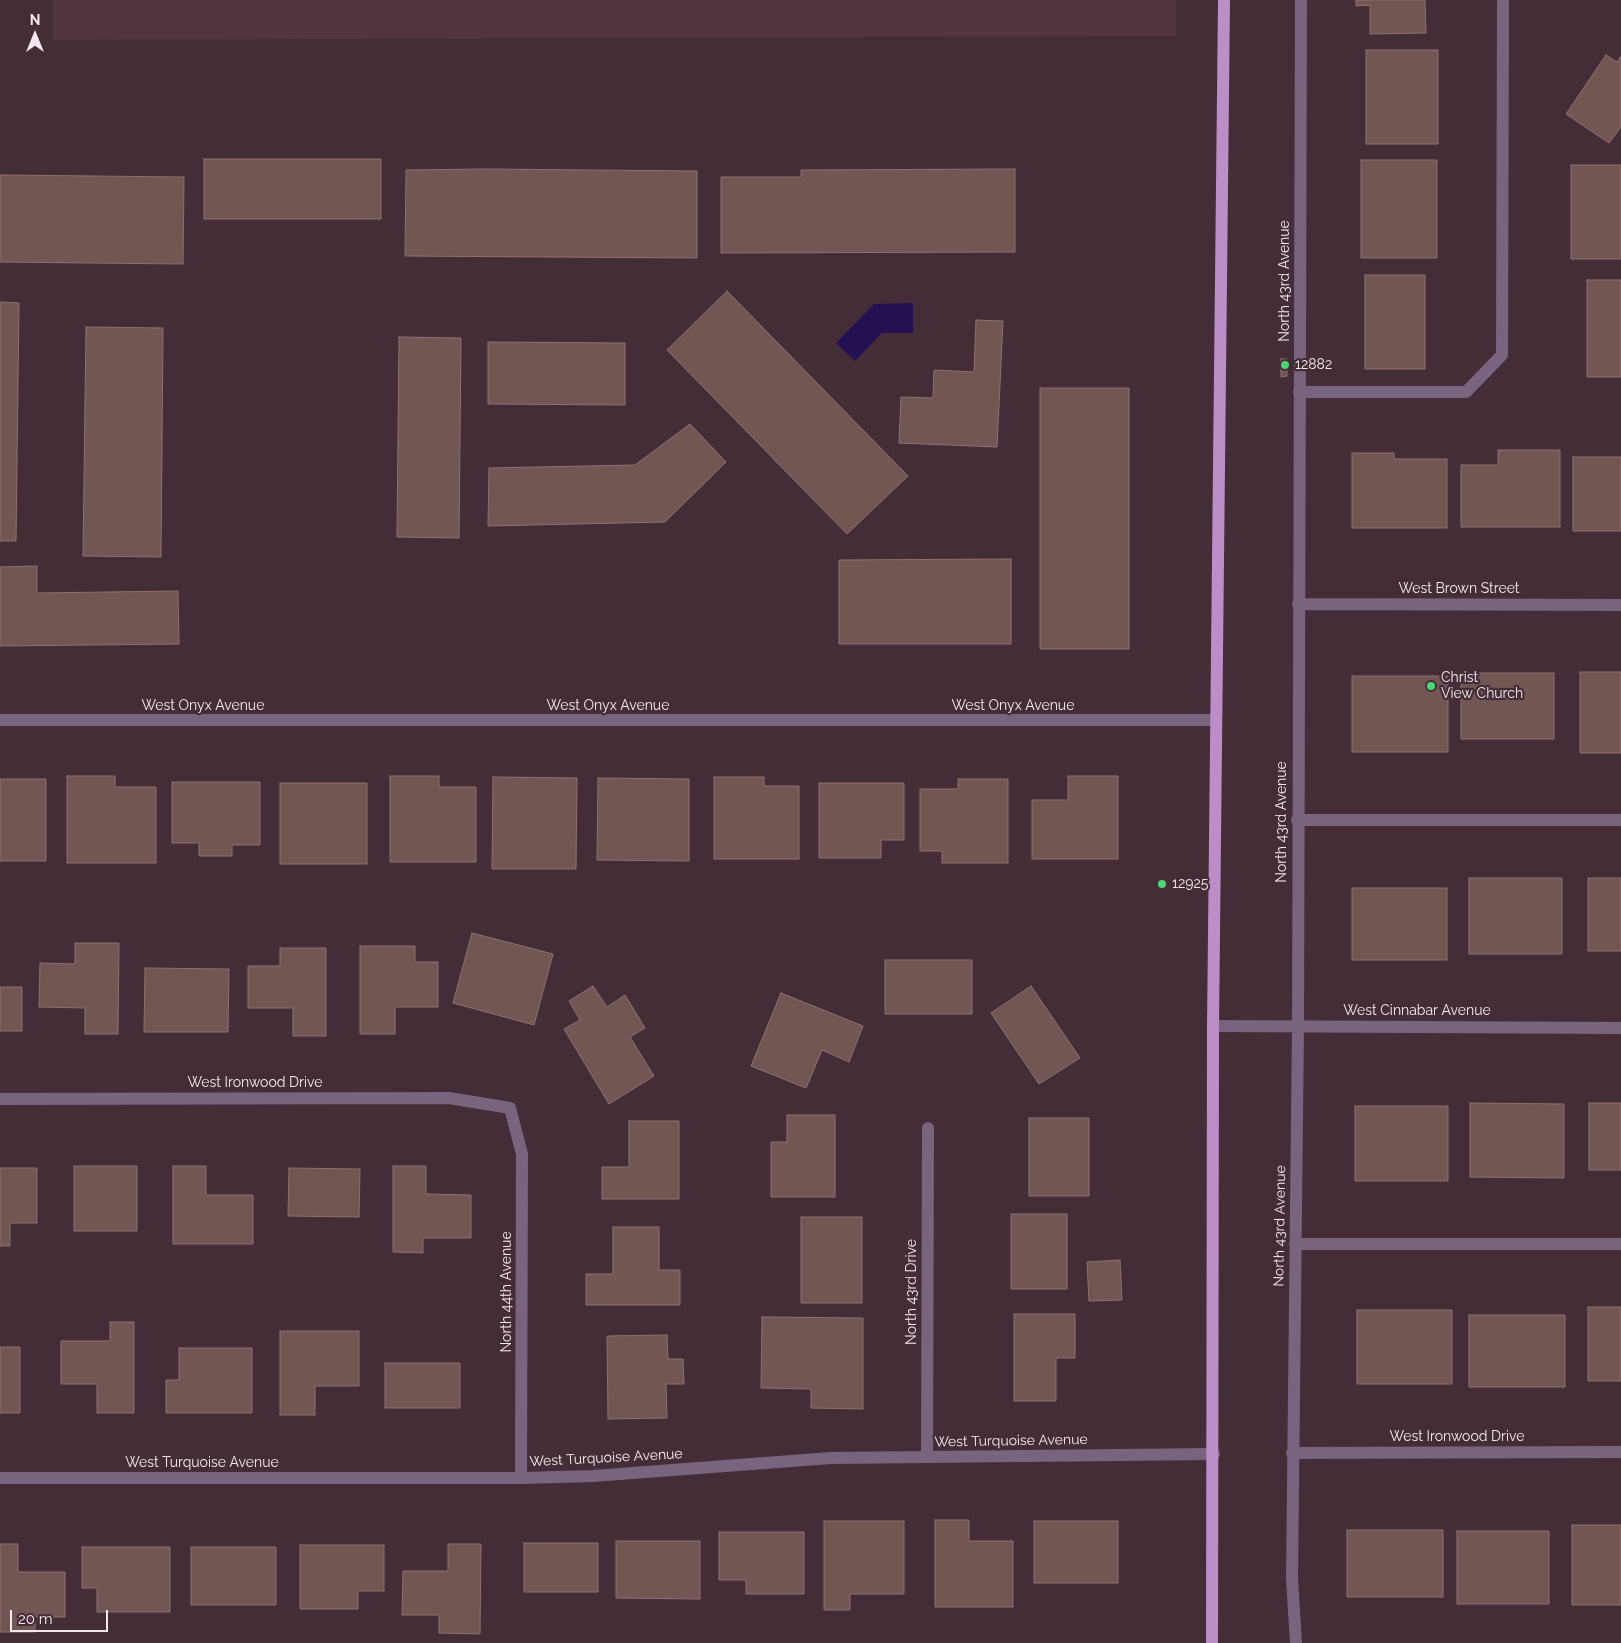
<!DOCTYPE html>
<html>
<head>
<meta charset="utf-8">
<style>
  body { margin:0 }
  #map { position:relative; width:1621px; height:1643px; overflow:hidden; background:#452d38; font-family:Raleway,sans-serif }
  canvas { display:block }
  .north { position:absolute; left:10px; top:10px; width:50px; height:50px; -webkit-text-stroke:4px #452d38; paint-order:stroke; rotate:0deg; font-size:14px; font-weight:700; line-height:20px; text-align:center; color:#f7e7ed }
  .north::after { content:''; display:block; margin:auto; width:18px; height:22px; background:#f7e7ed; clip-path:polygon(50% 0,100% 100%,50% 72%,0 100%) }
  .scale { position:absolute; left:10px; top:1610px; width:98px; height:22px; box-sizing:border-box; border:2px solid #f7e7ed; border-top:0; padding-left:6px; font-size:15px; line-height:18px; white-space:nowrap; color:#f7e7ed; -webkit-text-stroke:4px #452d38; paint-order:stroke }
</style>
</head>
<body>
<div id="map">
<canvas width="1621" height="1643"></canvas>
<div class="north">N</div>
<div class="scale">20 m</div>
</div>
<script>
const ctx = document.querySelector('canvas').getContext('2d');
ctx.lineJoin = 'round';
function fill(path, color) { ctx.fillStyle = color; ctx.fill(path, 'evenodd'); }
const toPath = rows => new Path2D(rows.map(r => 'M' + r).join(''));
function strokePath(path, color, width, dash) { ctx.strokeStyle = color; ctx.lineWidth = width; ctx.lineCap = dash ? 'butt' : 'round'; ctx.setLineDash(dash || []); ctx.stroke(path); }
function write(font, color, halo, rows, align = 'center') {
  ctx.font = font + ' Raleway,sans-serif'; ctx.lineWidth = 4.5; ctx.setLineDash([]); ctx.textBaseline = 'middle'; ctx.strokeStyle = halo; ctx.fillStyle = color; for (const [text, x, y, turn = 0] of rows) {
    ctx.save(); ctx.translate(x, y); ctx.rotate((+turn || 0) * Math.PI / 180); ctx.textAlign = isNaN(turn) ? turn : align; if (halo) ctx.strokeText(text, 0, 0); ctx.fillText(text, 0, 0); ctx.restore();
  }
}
fill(toPath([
  [53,0,1176,0,1176,36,53,40]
]), '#533542');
fill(toPath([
  [913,303,913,333,882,333,855,361,836,343,874,304]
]), '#231154');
const building = toPath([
  [1356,0,1425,0,1426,33,1370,34,1370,5,1356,6,1356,0],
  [1366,50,1438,50,1438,144,1366,144,1366,50],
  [1606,55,1617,62,1621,56,1621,127,1609,143,1566,114,1606,55],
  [204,159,381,159,381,219,204,219,204,159],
  [1361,160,1437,160,1437,258,1361,258,1361,160],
  [1571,165,1621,165,1621,259,1571,259,1571,165],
  [485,169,697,171,697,258,405,256,406,170,485,169],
  [1015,169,1015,252,721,253,721,177,801,177,801,170,1015,169],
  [0,175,184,177,183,264,0,262,0,175],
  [1365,275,1425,275,1425,369,1365,369,1365,275],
  [1587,280,1621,280,1621,377,1587,377,1587,280],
  [727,291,908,476,847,534,667,350,727,291],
  [0,302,19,303,16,541,0,541,0,302],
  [976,320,1003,321,997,447,899,443,901,397,933,398,934,370,974,372,976,320],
  [86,327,163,328,161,557,83,556,86,327],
  [399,337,461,338,459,538,397,537,399,337],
  [488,342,625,343,625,405,488,404,488,342],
  [1281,359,1287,359,1287,376,1281,377,1281,359],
  [1040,388,1129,388,1129,649,1040,649,1040,388],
  [690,424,726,462,665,522,488,526,489,468,635,465,690,424],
  [1498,450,1560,450,1560,527,1461,527,1461,465,1498,465,1498,450],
  [1352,453,1394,453,1394,459,1447,459,1447,528,1352,528,1352,453],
  [1573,457,1621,457,1621,531,1573,531,1573,457],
  [1011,559,1011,644,839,644,839,560,1011,559],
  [37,566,37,593,178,591,179,644,0,646,0,567,37,566],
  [1580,672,1621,672,1621,753,1580,753,1580,672],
  [1461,673,1554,673,1554,739,1461,739,1461,673],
  [1352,676,1448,676,1448,752,1352,752,1352,676],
  [67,776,115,776,115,787,156,787,156,863,67,863,67,776],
  [390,776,439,776,439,787,476,787,476,862,390,862,390,776],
  [1068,776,1118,776,1118,859,1032,859,1032,800,1068,800,1068,776],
  [493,777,577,778,576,869,492,869,493,777],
  [714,777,764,777,764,786,799,786,799,859,714,859,714,777],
  [598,778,689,779,689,861,597,860,598,778],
  [0,779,46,779,46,861,0,861,0,779],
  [958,779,1008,779,1008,863,942,863,942,851,920,851,920,789,958,789,958,779],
  [172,782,260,782,260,845,232,845,232,856,199,856,199,843,172,843,172,782],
  [280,783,367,783,367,864,280,864,280,783],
  [819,783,904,783,904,840,881,840,881,858,819,858,819,783],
  [1469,878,1562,878,1562,954,1469,954,1469,878],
  [1588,878,1621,878,1621,951,1588,951,1588,878],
  [1352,888,1447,888,1447,960,1352,960,1352,888],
  [472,933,553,954,534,1025,453,1003,472,933],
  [75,943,119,943,118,1034,85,1034,85,1008,39,1007,40,963,75,964,75,943],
  [360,946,415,946,415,962,438,962,438,1007,395,1007,395,1034,360,1034,360,946],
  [280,948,326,948,326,1036,293,1036,293,1008,248,1008,248,966,280,966,280,948],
  [885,960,972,960,972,1014,885,1014,885,960],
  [145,968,229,969,228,1032,144,1032,145,968],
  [593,986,607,1007,625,995,645,1028,630,1037,654,1076,609,1104,564,1029,580,1020,569,1001,593,986],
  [1031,986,1080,1058,1039,1084,991,1013,1031,986],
  [0,987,22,987,22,1031,0,1031,0,987],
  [781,993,863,1026,849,1062,822,1050,806,1088,751,1066,781,993],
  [1470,1103,1564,1104,1564,1178,1470,1177,1470,1103],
  [1589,1103,1621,1103,1621,1170,1589,1170,1589,1103],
  [1355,1106,1448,1106,1448,1181,1355,1181,1355,1106],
  [787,1115,835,1115,835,1197,771,1197,771,1142,787,1142,787,1115],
  [1029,1118,1089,1118,1089,1196,1029,1196,1029,1118],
  [629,1121,679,1121,679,1199,602,1199,602,1167,629,1167,629,1121],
  [74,1166,137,1166,137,1231,74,1231,74,1166],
  [173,1166,206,1166,206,1195,253,1195,253,1244,173,1244,173,1166],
  [393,1166,426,1166,426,1194,471,1195,471,1238,423,1238,423,1253,393,1252,393,1166],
  [0,1168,37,1168,37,1223,10,1223,10,1246,0,1246,0,1168],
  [289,1168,360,1169,359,1217,288,1216,289,1168],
  [1011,1214,1067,1214,1067,1289,1011,1289,1011,1214],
  [801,1217,862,1217,862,1303,801,1303,801,1217],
  [613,1227,659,1227,659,1270,680,1270,680,1305,586,1305,586,1274,613,1274,613,1227],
  [1120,1260,1122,1300,1089,1301,1087,1262,1120,1260],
  [1588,1307,1621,1307,1621,1381,1588,1381,1588,1307],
  [1357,1310,1452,1310,1452,1384,1357,1384,1357,1310],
  [1014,1314,1075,1314,1075,1358,1056,1358,1056,1401,1014,1401,1014,1314],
  [1469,1315,1565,1315,1565,1387,1469,1387,1469,1315],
  [762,1317,863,1318,863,1409,811,1408,811,1389,761,1388,762,1317],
  [110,1322,134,1322,134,1413,97,1413,97,1384,61,1384,61,1341,110,1341,110,1322],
  [280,1331,359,1331,359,1386,315,1386,315,1415,280,1415,280,1331],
  [667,1335,668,1359,683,1359,684,1384,666,1384,667,1418,608,1419,607,1336,667,1335],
  [0,1347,20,1347,20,1413,0,1413,0,1347],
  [179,1348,252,1348,252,1413,166,1413,166,1380,179,1380,179,1348],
  [385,1363,460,1363,460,1408,385,1408,385,1363],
  [935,1520,969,1520,969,1541,1013,1541,1013,1607,935,1607,935,1520],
  [824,1521,904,1521,904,1594,850,1594,850,1610,824,1610,824,1521],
  [1034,1521,1118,1521,1118,1583,1034,1583,1034,1521],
  [1572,1525,1621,1525,1621,1605,1572,1605,1572,1525],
  [1347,1530,1443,1530,1443,1597,1347,1597,1347,1530],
  [1457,1531,1549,1531,1549,1604,1457,1604,1457,1531],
  [719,1532,804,1532,804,1594,746,1594,746,1580,719,1580,719,1532],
  [616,1541,700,1541,700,1599,616,1598,616,1541],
  [524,1543,598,1543,598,1592,524,1592,524,1543],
  [0,1544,18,1544,18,1572,65,1572,65,1617,35,1617,35,1632,0,1632,0,1544],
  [448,1544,481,1544,480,1634,439,1633,439,1615,402,1615,403,1571,448,1571,448,1544],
  [300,1545,384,1545,384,1591,358,1591,358,1609,300,1609,300,1545],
  [82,1547,170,1547,170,1612,97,1612,97,1588,82,1588,82,1547],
  [191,1547,276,1547,276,1605,191,1605,191,1547]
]);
fill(building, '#725654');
strokePath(building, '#8f716f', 1);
strokePath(toPath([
  [1299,392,1466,392,1502,355,1503,0],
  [1298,604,1621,605],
  [0,720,1216,720],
  [1297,820,1621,820],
  [1213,1026,1621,1028],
  [0,1099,449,1098,510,1108,522,1154,521,1478],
  [1295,1244,1621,1244],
  [1292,1453,1621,1452],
  [927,1457,928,1128],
  [0,1478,521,1478,593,1476,831,1458,1214,1454],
  [1296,1643,1292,1579,1298,1026,1301,0]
]), '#7a637f', 12);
strokePath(toPath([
  [1212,1643,1213,1026,1224,0]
]), '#bc8ec7', 12);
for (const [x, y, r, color] of [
  [1285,365,5,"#4ed676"],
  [1431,686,5,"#4ed676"],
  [1162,884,5,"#4ed676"]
]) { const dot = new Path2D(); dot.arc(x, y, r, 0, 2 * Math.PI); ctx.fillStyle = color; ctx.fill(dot); strokePath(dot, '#452d38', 2); }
write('14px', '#f7e7ed', '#452d38', [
  ["North 43rd Avenue",1285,281,-90],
  ["West Brown Street",1459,589],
  ["West Onyx Avenue",203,706],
  ["West Onyx Avenue",608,706],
  ["West Onyx Avenue",1013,706],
  ["North 43rd Avenue",1282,822,-90],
  ["West Cinnabar Avenue",1417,1011],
  ["West Ironwood Drive",255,1083],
  ["North 43rd Avenue",1280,1226,-89],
  ["North 44th Avenue",507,1292,-90],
  ["North 43rd Drive",912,1292,-90],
  ["West Ironwood Drive",1457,1437],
  ["West Turquoise Avenue",1011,1441,-1],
  ["West Turquoise Avenue",606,1458,-3],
  ["West Turquoise Avenue",202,1463]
]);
write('14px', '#f7e7ed', '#452d38', [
  ["12882",1295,365],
  ["Christ",1441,678],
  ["View Church",1441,694],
  ["12925",1172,884]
], 'left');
</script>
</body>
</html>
